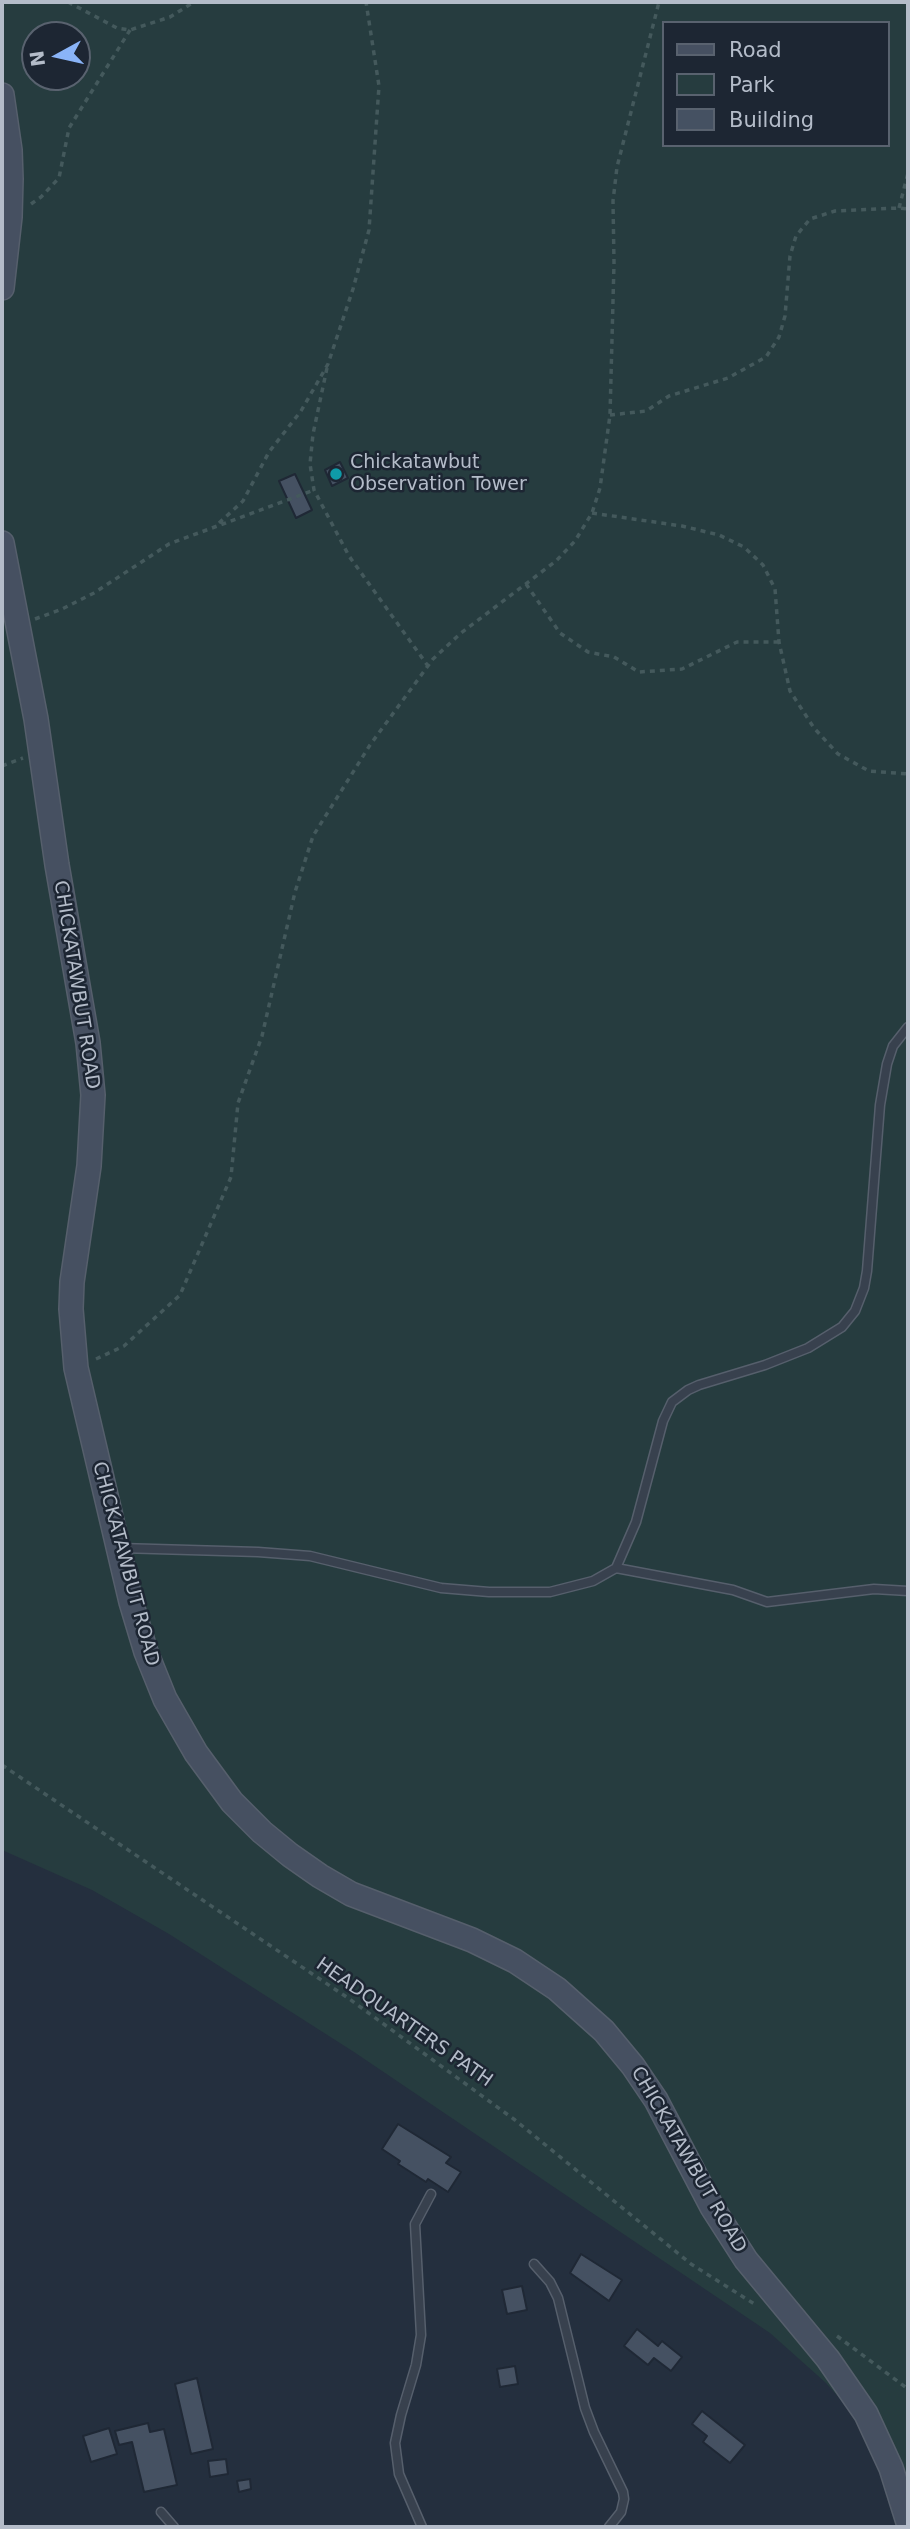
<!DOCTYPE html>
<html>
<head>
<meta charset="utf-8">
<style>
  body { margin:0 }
  #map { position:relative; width:910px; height:2529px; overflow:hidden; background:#242f3e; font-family:"DejaVu Sans",sans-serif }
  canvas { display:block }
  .frame { position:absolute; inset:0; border:4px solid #b4bcc9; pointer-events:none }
  .legend { position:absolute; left:662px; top:21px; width:228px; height:126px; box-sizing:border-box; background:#1d2633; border:2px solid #59626f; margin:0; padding:9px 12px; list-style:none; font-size:21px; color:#b4bcc9 }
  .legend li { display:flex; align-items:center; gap:14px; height:35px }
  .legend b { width:35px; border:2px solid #59626f }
  .north { position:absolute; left:21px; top:21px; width:70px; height:70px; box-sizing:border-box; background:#1d2633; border:2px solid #59626f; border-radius:50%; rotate:262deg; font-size:19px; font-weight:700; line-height:28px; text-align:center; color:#b4bcc9 }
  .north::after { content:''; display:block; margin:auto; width:24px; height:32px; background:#8ab4f8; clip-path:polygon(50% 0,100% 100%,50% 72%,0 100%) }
</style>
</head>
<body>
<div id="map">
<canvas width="910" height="2529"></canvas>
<div class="frame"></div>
<ul class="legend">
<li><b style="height:9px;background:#465061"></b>Road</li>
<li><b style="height:19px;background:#263c3f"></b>Park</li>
<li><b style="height:19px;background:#455162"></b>Building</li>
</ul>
<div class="north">N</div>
</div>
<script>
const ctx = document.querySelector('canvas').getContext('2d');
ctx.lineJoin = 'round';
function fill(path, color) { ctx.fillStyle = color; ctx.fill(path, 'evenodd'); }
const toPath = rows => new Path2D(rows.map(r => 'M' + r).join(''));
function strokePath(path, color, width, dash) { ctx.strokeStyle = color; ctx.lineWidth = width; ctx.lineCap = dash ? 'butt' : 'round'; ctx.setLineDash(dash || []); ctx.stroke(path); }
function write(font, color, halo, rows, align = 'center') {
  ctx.font = font + ' "DejaVu Sans",sans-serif'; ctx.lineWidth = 5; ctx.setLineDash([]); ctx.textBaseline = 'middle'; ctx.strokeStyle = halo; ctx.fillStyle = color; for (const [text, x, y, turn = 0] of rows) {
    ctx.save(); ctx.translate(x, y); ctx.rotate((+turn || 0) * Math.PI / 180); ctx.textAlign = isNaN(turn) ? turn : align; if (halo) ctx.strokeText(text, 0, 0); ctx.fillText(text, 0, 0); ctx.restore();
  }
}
fill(toPath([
  [2,2,908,2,908,2527,896,2527,879,2464,857,2418,826,2383,770,2333,354,2052,169,1934,92,1890,2,1850],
  [663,23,887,23,887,145,663,145],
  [35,35,77,35,77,77,35,77]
]), '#263c3f');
const building = toPath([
  [340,462,348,478,332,486,325,470,340,462],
  [295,474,312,510,296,518,279,481,295,474],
  [398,2124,451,2157,446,2163,461,2172,448,2192,428,2179,426,2182,398,2164,400,2161,382,2149,398,2124],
  [581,2254,622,2280,609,2301,570,2273,581,2254],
  [522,2286,527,2310,507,2314,502,2290,522,2286],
  [637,2329,658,2346,662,2341,682,2357,671,2371,654,2358,648,2365,624,2346,637,2329],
  [515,2366,518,2384,500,2387,497,2369,515,2366],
  [197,2378,213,2449,191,2454,175,2384,197,2378],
  [702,2411,745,2445,730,2463,703,2442,707,2436,692,2424,702,2411],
  [148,2423,150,2432,164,2429,177,2485,144,2492,132,2442,119,2445,115,2431,148,2423],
  [109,2428,117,2454,91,2462,83,2436,109,2428],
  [226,2459,228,2474,210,2477,208,2461,226,2459],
  [250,2479,251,2489,239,2492,237,2481,250,2479]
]);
fill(building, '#455162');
strokePath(building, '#1f2835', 2);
const lane = toPath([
  [120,1548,258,1552,310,1556,441,1588,489,1592,550,1592,593,1581,616,1568,733,1590,767,1602,874,1589,908,1591],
  [616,1568,636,1522,663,1421,672,1402,688,1390,699,1385,765,1365,808,1348,842,1327,855,1311,864,1288,867,1271,880,1105,887,1064,893,1046,908,1027],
  [534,2264,550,2282,558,2298,585,2408,594,2432,623,2492,624,2499,621,2512,609,2527],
  [161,2512,174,2527],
  [422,2527,399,2474,395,2443,401,2415,416,2365,421,2335,415,2224,431,2194]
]);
const secondary = toPath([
  [2,95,10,150,11,179,10,217,2,288],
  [2,543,36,719,57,865,88,1043,93,1095,89,1166,72,1282,71,1309,76,1368,131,1602,146,1652,165,1699,196,1753,232,1802,262,1832,290,1855,320,1876,351,1894,472,1940,515,1961,557,1989,604,2031,633,2066,656,2100,712,2207,746,2260,828,2359,866,2414,891,2468,908,2522]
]);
strokePath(lane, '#565f6c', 11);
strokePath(secondary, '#565f6c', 26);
strokePath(toPath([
  [68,2,117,28,130,30,170,17,194,2],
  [31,204,41,197,59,178,69,128,130,30],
  [899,208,908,173],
  [327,368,313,434,310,464,314,490,349,556,428,666],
  [610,415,646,411,669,396,728,378,766,357,779,337,785,316,790,256,796,236,810,219,835,211,899,208,908,209],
  [592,513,682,526,719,535,744,547,763,565,775,589,779,642,790,691,814,728,838,754,869,771,908,774],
  [219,523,243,501,269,452,301,411,328,364,353,289,369,230,379,86,366,2],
  [526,584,560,633,588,652,614,657,639,672,682,669,737,642,779,642],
  [35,619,62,609,94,593,169,544,314,490],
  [2,766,23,758],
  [96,1359,124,1346,180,1295,231,1177,238,1103,262,1036,295,892,313,836,370,745,433,659,461,633,556,561,575,541,592,513,600,488,610,415,614,263,613,201,617,167,659,2],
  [2,1765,348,1998,515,2120,691,2264,756,2305],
  [837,2336,908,2389]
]), '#44595c', 3.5, [5, 5]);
strokePath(lane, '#38414e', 8);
strokePath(secondary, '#465061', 23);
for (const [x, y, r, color] of [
  [336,474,7,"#0f9aa8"]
]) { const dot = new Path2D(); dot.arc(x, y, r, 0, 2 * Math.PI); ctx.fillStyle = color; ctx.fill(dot); strokePath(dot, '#1d2633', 2.5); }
write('19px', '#b4bcc9', '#1d2633', [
  ["Chickatawbut",350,463],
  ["Observation Tower",350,485]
], 'left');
write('19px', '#b4bcc9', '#1d2633', [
  ["CHICKATAWBUT ROAD",76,985,81],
  ["CHICKATAWBUT ROAD",125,1564,75],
  ["HEADQUARTERS PATH",404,2023,35],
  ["CHICKATAWBUT ROAD",688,2160,60]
]);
</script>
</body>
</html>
